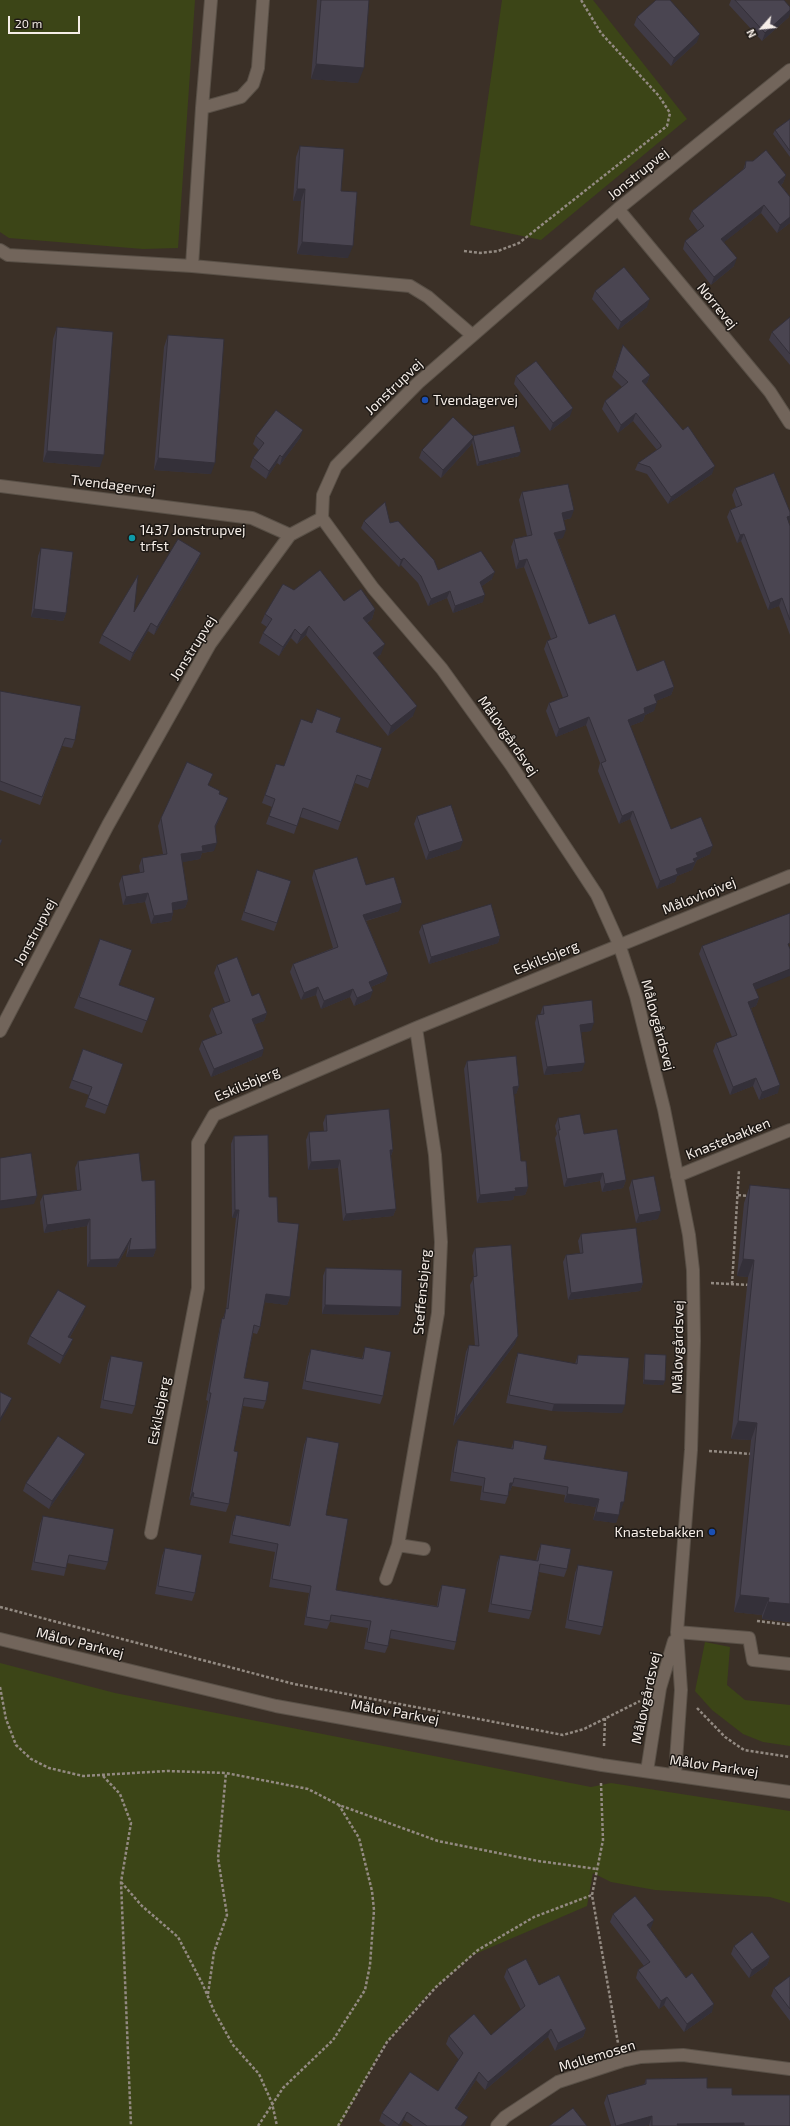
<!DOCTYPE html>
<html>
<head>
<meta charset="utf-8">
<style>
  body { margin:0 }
  #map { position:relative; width:790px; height:2126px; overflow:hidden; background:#3b3027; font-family:"Exo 2",sans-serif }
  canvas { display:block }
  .north { position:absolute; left:742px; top:8px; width:40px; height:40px; -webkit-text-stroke:3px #1e1915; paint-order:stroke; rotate:243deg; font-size:11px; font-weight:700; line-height:16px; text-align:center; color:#f6eee8 }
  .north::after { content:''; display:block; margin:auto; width:14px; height:18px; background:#f6eee8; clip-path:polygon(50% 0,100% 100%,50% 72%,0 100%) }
  .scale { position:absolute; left:8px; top:16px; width:72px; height:18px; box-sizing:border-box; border:2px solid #f6eee8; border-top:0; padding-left:5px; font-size:12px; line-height:14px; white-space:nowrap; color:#f6eee8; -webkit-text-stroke:3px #1e1915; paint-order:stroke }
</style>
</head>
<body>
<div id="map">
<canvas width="790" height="2126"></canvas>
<div class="north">N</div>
<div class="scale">20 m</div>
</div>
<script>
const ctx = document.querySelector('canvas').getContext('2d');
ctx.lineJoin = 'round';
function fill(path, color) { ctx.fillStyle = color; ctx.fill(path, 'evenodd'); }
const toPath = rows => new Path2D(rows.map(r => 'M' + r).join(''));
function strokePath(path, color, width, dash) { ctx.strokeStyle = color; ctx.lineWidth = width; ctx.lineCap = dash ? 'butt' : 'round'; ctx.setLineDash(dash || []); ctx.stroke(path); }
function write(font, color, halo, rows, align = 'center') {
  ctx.font = font + ' "Exo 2",sans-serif'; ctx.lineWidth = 3; ctx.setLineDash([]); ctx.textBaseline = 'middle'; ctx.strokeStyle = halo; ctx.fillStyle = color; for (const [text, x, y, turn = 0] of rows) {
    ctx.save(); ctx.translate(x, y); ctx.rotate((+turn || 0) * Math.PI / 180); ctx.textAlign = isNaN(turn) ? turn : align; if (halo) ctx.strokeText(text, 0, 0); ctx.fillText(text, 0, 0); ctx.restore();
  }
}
fill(toPath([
  [0,0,195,0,178,248,143,249,9,238,0,232],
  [502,0,593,0,687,119,541,240,470,225],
  [705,1642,730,1647,727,1685,745,1700,790,1705,790,1746,763,1742,743,1734,712,1710,695,1691],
  [0,1663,115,1693,591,1787,611,1783,790,1811,790,1903,770,1897,655,1890,611,1882,593,1873,587,1906,473,1955,427,1995,384,2045,340,2126,0,2126]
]), '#3c4517');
const minor = toPath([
  [202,108,241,97,253,84,258,68,263,0],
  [618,209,770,392,790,423],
  [0,250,8,255,192,266,202,108,211,0],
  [192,266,410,286,428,297,472,335],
  [0,486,252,518,290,535],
  [322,518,373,588,442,669,511,765,576,863,597,895,619,944,636,996,664,1109,689,1235,693,1270,694,1341,691,1450,677,1632,681,1690,675,1775],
  [322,518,323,495,336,466,418,383,618,209,790,70],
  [0,1031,108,825,210,644,290,535,322,518],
  [677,1176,790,1130],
  [151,1533,198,1288,198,1143,214,1115,416,1028,790,876],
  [398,1545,424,1549],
  [386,1579,398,1545,438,1313,441,1242,435,1155,416,1028],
  [677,1632,749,1638,753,1660,790,1664],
  [0,1639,276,1706,602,1765,790,1792],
  [647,1771,660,1688,674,1641],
  [497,2126,505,2117,558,2082,622,2061,641,2057,683,2055,790,2069]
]);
strokePath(minor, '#595047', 14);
strokePath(toPath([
  [464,251,480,253,498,251,519,243,667,126,670,113,659,96,601,33,581,0],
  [738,1195,750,1196],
  [711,1283,750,1285],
  [732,1284,739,1170],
  [709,1451,752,1454],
  [0,1607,294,1684,563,1735,584,1729,640,1701],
  [757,1621,790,1625],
  [0,1687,6,1719,16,1745,31,1759,49,1768,83,1776,167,1771,226,1773,308,1789,339,1805,438,1841,538,1861,597,1869],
  [697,1708,725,1737,744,1750,790,1757],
  [604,1746,605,1718],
  [103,1776,120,1794,131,1823,121,1882,131,2126],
  [601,1783,603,1840,592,1895,618,2043],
  [121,1882,142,1906,178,1937,203,1985,214,2011,233,2045,259,2074,272,2103,277,2126],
  [208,1994,214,1952,227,1915,218,1858,226,1773],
  [258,2126,283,2088,333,2040,365,1990,370,1965,374,1910,372,1891,359,1838,339,1805],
  [338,2126,387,2042,436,1987,478,1950,534,1917,592,1895]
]), '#938a82', 2.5, [3, 2]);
strokePath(minor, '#72655b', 12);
fill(toPath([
  [317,0,369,0,358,83,311,79],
  [731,0,784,0,789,17,762,41,729,5],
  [637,17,697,42,671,66,634,25],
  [790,119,790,157,773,134,775,130],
  [300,146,341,191,348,258,297,254,301,201,293,201,296,157],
  [746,161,786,175,783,183,781,185,790,197,790,223,777,233,761,213,724,242,734,266,711,285,683,249,685,241,698,231,689,219,692,211,743,170],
  [595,291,647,307,618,330,592,299],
  [790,317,790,365,769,340,772,332],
  [57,327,100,467,43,462,53,339],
  [168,335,211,474,154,470,164,347],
  [623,345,650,375,647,383,645,384,712,474,668,504,647,474,635,470,638,463,657,450,633,421,618,433,602,409,605,401,622,387,612,377],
  [516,376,570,416,550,431,514,384],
  [256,436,300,438,280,465,277,463,266,479,250,467,253,458,259,450,253,444],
  [473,436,519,456,477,466,472,442,471,445,441,478,419,458,422,450],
  [735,488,789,523,790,526,790,635,779,606,768,610,741,541,737,543,727,517,730,510,736,507,732,495],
  [522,492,571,518,564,520,563,538,557,539,589,624,637,671,674,687,671,695,656,701,654,711,645,715,643,721,630,726,671,829,710,854,697,860,692,870,677,876,675,882,657,889,630,819,619,824,598,771,600,763,586,725,556,737,546,711,549,703,563,698,544,649,547,641,551,639,524,567,516,569,511,547,514,539,527,536,519,500],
  [364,521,390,523,438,570,492,579,482,586,483,602,453,613,447,598,428,606,418,583,401,565,399,567,361,528],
  [41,548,66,613,63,621,31,617,38,556],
  [201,553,198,561,154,635,148,631,130,661,99,643,102,635,134,612],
  [294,590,344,601,375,609,372,619,367,623,381,654,377,657,413,716,388,736,306,635,297,644,291,638,279,656,259,643,263,633,267,627,261,623,265,614],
  [0,691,75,740,72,748,62,746,40,805,0,790],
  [336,732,382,748,368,788,355,783,338,830,300,817,294,834,266,824,272,807,262,803,276,764,284,766],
  [209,785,219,794,225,806,215,828,214,851,202,853,200,859,182,862,188,900,185,908,173,910,173,913,171,921,151,924,145,902,123,905,119,884,122,876,140,873,139,866,142,858,163,854,158,826,161,818],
  [417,816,460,849,426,860,414,824],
  [257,870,277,923,274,931,241,920],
  [314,870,366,885,399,911,366,921,388,974,385,981,371,987,370,999,354,1006,350,997,321,1009,316,995,301,1000,290,972,293,964,333,948,312,878],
  [422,925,500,936,498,943,429,964,419,932],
  [100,939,119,985,155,998,142,1033,74,1008],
  [702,946,755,990,759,998,756,1006,751,1008,778,1093,759,1100,753,1086,730,1095,713,1051,716,1043,732,1037,699,954],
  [217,965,252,996,267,1013,264,1021,255,1024,262,1056,211,1077,199,1049,202,1041,217,1035,209,1016,212,1008,225,1003,214,973],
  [543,1006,591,1031,581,1032,582,1071,544,1075,535,1023,537,1015,540,1015],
  [83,1049,123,1064,105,1114,85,1107,89,1095,69,1088],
  [467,1061,519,1086,516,1094,514,1094,521,1161,528,1187,525,1195,514,1196,513,1200,477,1203,464,1069],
  [326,1115,393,1150,391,1156,396,1209,393,1216,343,1221,338,1168,308,1170,306,1140,309,1132,324,1131,323,1123],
  [558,1118,584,1134,626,1180,623,1188,602,1192,600,1181,564,1187,555,1138,557,1134,555,1126],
  [234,1136,269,1197,278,1222,290,1297,287,1305,264,1302,260,1327,257,1334,253,1333,244,1378,266,1401,263,1409,243,1406,234,1451,229,1504,226,1512,190,1505,191,1500,189,1500,208,1401,206,1400,220,1326,226,1310,236,1218,232,1218,231,1144],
  [78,1161,142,1181,156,1249,153,1257,126,1257,128,1246,116,1267,87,1267,87,1226,44,1233,40,1202,43,1195,77,1190,75,1168],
  [632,1180,658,1219,636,1223,629,1188],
  [750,1185,790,1622,762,1619,762,1615,734,1612,751,1440,731,1439,748,1277,737,1276,744,1203],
  [581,1234,643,1283,640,1291,568,1300,563,1262,566,1255,580,1253,578,1241],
  [475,1248,515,1344,453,1426,466,1352,469,1345,475,1346,470,1285,474,1277,472,1256],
  [326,1268,401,1307,398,1315,322,1314,323,1276],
  [83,1314,70,1337,70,1347,60,1364,27,1344,30,1336],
  [365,1347,383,1396,380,1404,302,1389,308,1357,311,1349,362,1358],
  [518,1353,575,1364,578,1355,622,1413,552,1411,506,1403,515,1361],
  [645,1354,665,1381,663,1385,643,1384,644,1358],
  [111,1356,135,1406,132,1414,100,1408,108,1364],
  [307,1437,326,1515,336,1590,437,1606,439,1593,442,1585,456,1642,454,1650,389,1638,388,1646,385,1653,364,1649,368,1628,330,1622,327,1629,304,1625,309,1593,269,1587,275,1552,229,1543,233,1523,236,1515,289,1526,304,1445],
  [458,1440,511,1449,514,1440,621,1510,620,1510,616,1523,593,1520,596,1507,564,1502,565,1495,512,1486,510,1491,508,1491,508,1496,505,1504,480,1500,482,1486,450,1481,455,1448],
  [82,1462,49,1509,23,1491,26,1483],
  [43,1516,108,1562,105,1570,67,1563,66,1568,64,1576,31,1570,40,1524],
  [541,1544,567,1569,564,1577,539,1572,532,1611,529,1619,488,1612,497,1563,500,1555,536,1561,538,1552],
  [165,1548,195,1593,192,1601,155,1594,162,1556],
  [578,1565,603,1627,600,1635,565,1628,575,1573],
  [613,1914,651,1928,650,1929,712,2012,684,2032,664,2005,659,2009,636,1978,638,1970,644,1966,610,1922],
  [734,1946,770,1957,767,1965,749,1978,731,1954],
  [507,1969,539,1985,586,2029,583,2037,555,2051,548,2037,485,2090,476,2080,457,2109,465,2125,464,2126,413,2126,404,2120,401,2126,386,2126,379,2121,382,2113,438,2091,459,2060,446,2044,449,2036,491,2035,521,2010,504,1977],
  [790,1976,790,2021,771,1996,774,1988],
  [646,2079,707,2088,732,2095,790,2126,649,2126,649,2125,644,2126,611,2126,604,2103,607,2095,644,2085]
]), '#403b46');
fill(toPath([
  [790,10,790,14,789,17,762,41,765,33],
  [700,34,697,42,671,66,674,58],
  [316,64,364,68,358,83,311,79],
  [786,175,783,183,775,190,778,182],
  [297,189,305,189,301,201,293,201],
  [764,205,761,213,718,247,721,239],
  [790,217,790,223,777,233,780,225],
  [302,242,353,246,348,258,297,254],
  [737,258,734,266,711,285,714,277],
  [650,299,647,307,618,330,621,322],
  [650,375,647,383,639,389,642,381],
  [573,408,570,416,550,431,553,423],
  [636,413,633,421,618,433,621,425],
  [303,430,300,438,280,465,282,457],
  [474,437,471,445,441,478,443,470],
  [47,451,104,455,100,467,43,462],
  [521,452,519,456,477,466,479,462],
  [280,455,277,463,266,479,269,471],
  [158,458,215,463,211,474,154,470],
  [715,466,712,474,668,504,671,497],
  [574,510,571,518,559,521,562,513],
  [790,516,790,519,789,523,787,517],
  [566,530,563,538,552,541,554,533],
  [744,534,741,541,737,543,740,535],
  [201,553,198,561,154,635,157,627],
  [404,558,401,565,399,567,401,560],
  [527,559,524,567,516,569,519,561],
  [495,572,492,579,478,589,480,582],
  [450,591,447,598,428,606,431,599],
  [485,595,483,602,453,613,455,606],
  [782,598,779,606,768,610,770,603],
  [34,609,66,613,63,621,31,617],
  [375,609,372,619,359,628,363,618],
  [151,623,148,631,130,661,133,653],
  [309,626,306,635,297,644,301,635],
  [295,629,291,638,279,656,283,647],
  [385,644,381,654,370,663,373,653],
  [674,687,671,695,651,703,654,695],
  [657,703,654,711,645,715,643,721,625,728,628,720,644,708],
  [417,706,413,716,388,736,391,726],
  [589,717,586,725,556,737,559,729],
  [228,798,225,806,212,834,215,826],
  [633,811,630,819,619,824,622,816],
  [463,841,460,849,426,860,429,852],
  [217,843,214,851,202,853,200,859,178,863,181,854,202,846],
  [713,846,710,854,697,860,692,870,677,876,675,882,657,889,660,881,696,853],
  [148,893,145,902,123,905,126,897],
  [188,900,185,908,169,911,172,903],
  [402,903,399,911,361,922,363,915],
  [173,913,171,921,151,924,154,916],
  [500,936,498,943,429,964,431,957],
  [790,969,790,976,750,992,753,984],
  [388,974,385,981,366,989,369,982],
  [318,987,316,995,301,1000,304,993],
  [353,989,350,997,321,1009,324,1001],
  [373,991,370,999,354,1006,357,998],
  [759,998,756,1006,746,1010,748,1002],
  [267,1013,264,1021,250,1026,252,1019],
  [594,1023,591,1031,577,1033,580,1025],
  [264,1049,262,1056,211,1077,214,1069],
  [585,1063,582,1071,544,1075,547,1067],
  [756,1078,753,1086,730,1095,733,1087],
  [780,1085,778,1093,759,1100,762,1092],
  [519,1086,516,1094,510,1095,513,1087],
  [390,1150,393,1150,390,1158],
  [340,1160,338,1168,308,1170,311,1162],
  [603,1173,600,1181,564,1187,567,1179],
  [626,1180,623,1188,602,1192,605,1184],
  [528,1187,525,1195,514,1196,513,1200,477,1203,480,1195,515,1188],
  [37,1196,34,1204,0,1209,0,1201],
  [396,1209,393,1216,343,1221,346,1214],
  [235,1210,239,1210,236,1218,232,1218],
  [661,1211,658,1219,636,1223,639,1215],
  [90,1219,87,1226,44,1233,47,1225],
  [131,1238,128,1246,116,1267,87,1267,90,1260],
  [156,1249,153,1257,126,1257,129,1250],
  [743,1259,754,1260,748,1277,737,1276],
  [643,1283,640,1291,568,1300,571,1293],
  [266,1294,290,1297,287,1305,263,1302],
  [325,1305,401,1307,398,1315,322,1314],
  [86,1306,83,1314,65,1345,68,1337],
  [518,1336,515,1344,453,1426,456,1418],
  [73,1339,70,1347,60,1364,63,1356],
  [644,1380,665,1381,663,1385,643,1384],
  [12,1398,9,1406,0,1422,0,1419],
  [554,1404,625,1405,622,1413,552,1411],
  [738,1421,757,1423,751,1440,731,1439],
  [85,1454,82,1462,49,1509,52,1501],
  [510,1483,513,1483,510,1491,507,1491],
  [192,1492,194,1493,191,1500,189,1500],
  [567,1494,599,1499,596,1507,564,1502],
  [621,1502,624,1502,621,1510,618,1510],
  [596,1512,619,1515,616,1523,593,1520],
  [740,1595,769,1598,762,1615,734,1612],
  [768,1602,790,1604,790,1622,762,1619],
  [654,1920,651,1928,644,1933,647,1925],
  [770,1957,767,1965,749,1978,752,1970],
  [667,1997,664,2005,659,2009,661,2001],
  [714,2004,712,2012,684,2032,687,2024],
  [551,2029,548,2037,485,2090,488,2082],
  [586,2029,583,2037,555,2051,558,2043],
  [479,2072,476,2080,452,2116,455,2108],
  [407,2112,404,2120,401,2126,398,2126],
  [652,2116,649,2125,644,2126,617,2126],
  [468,2117,465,2125,464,2126,461,2126],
  [744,2123,743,2126,677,2126,677,2124]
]), '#343039');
const building = toPath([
  [321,0,369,0,364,68,316,64,321,0],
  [656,0,670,0,700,34,674,58,637,17,656,0],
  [735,0,784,0,790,7,790,10,765,33,735,0],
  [790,119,790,151,775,130,790,119],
  [300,146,344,149,341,191,357,192,353,246,302,242,305,189,297,189,300,146],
  [766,150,786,175,778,182,790,197,790,217,780,225,764,205,721,239,737,258,714,277,685,241,704,226,692,211,745,168,746,161,753,161,766,150],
  [624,267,650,299,621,322,595,291,624,267],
  [790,317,790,354,772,332,790,317],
  [57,327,113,332,104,455,47,451,57,327],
  [168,335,224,339,215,463,158,458,168,335],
  [623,345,650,375,642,381,683,430,688,426,715,466,671,497,650,467,638,463,661,447,661,445,636,413,621,425,605,401,628,382,615,370,623,345],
  [536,361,573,408,553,423,516,376,536,361],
  [276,410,303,430,282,457,280,455,269,471,253,458,264,443,256,436,276,410],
  [453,417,474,437,443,470,422,450,453,417],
  [514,426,521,452,479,462,473,437,474,437,473,436,514,426],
  [774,473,790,512,790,516,787,517,790,526,790,620,782,598,770,603,744,534,740,535,730,510,742,505,735,488,774,473],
  [568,484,574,510,562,513,566,530,554,533,589,624,615,614,637,671,664,660,674,687,654,695,657,703,644,708,645,713,628,720,671,829,701,817,713,846,696,853,698,857,693,859,695,862,676,869,678,874,660,881,633,811,622,816,601,763,606,761,589,717,559,729,549,703,568,696,547,641,557,637,527,559,519,561,514,539,532,535,522,492,568,484],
  [385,502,390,523,398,521,434,560,438,570,481,551,495,572,480,582,485,595,455,606,450,591,431,599,421,576,404,558,401,560,364,521,385,502],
  [178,539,201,553,157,627,151,623,133,653,102,635,138,575,134,612,178,539],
  [41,548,73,552,66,613,34,609,41,548],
  [320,570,344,601,361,589,375,609,363,618,385,644,373,653,417,706,391,726,309,626,301,635,295,629,283,647,263,633,272,619,265,614,283,584,294,590,320,570],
  [0,691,81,706,75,740,65,738,42,797,0,781,0,691],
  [317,709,341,718,336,732,382,748,371,780,357,775,341,822,303,808,297,826,269,816,275,799,265,795,276,764,284,766,301,719,312,723,317,709],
  [187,762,213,774,208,785,220,791,219,794,228,798,215,826,217,843,202,846,203,851,181,854,188,900,172,903,173,913,154,916,148,893,126,897,122,876,144,872,142,858,167,854,161,818,187,762],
  [451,805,463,841,429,852,417,816,451,805],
  [0,839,2,840,0,845,0,839],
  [357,857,366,885,394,877,402,903,363,915,388,974,369,982,373,991,357,998,353,989,324,1001,318,987,304,993,293,964,338,947,314,870,357,857],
  [257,870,291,881,277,923,244,912,257,870],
  [491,904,500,936,431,957,422,925,491,904],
  [790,913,790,943,788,944,790,949,790,969,753,984,759,998,748,1002,780,1085,762,1092,756,1078,733,1087,716,1043,737,1035,702,946,790,913],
  [100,939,132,950,119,985,155,998,147,1021,79,997,100,939],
  [237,957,252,996,259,993,267,1013,252,1019,264,1049,214,1069,202,1041,222,1033,212,1008,230,1001,217,965,237,957],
  [592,1000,594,1023,580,1025,585,1063,547,1067,537,1015,544,1014,543,1006,592,1000],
  [83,1049,123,1064,108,1106,88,1098,92,1087,72,1080,83,1049],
  [516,1056,519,1086,513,1087,521,1161,526,1161,528,1187,515,1188,516,1191,480,1195,467,1061,516,1056],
  [389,1109,393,1150,390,1150,396,1209,346,1214,340,1160,311,1162,309,1132,327,1131,326,1115,389,1109],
  [580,1114,584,1134,617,1129,626,1180,605,1184,603,1173,567,1179,558,1130,560,1130,558,1118,580,1114],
  [268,1135,269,1197,277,1197,278,1222,299,1224,290,1297,266,1294,260,1327,254,1325,244,1378,269,1382,266,1401,244,1398,234,1451,238,1452,229,1504,193,1497,194,1493,192,1492,211,1393,209,1393,222,1318,224,1319,226,1308,228,1309,239,1210,235,1210,234,1136,268,1135],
  [31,1153,37,1196,0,1201,0,1158,31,1153],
  [139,1153,142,1181,155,1180,156,1249,129,1250,131,1238,119,1259,90,1260,90,1219,47,1225,43,1195,81,1190,78,1161,139,1153],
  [654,1176,661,1211,639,1215,632,1180,654,1176],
  [750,1185,790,1189,790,1604,768,1602,769,1598,740,1595,757,1423,738,1421,754,1260,743,1259,750,1185],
  [636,1228,643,1283,571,1293,566,1255,583,1253,581,1234,636,1228],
  [511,1245,518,1336,456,1418,469,1345,479,1346,473,1277,477,1276,475,1248,511,1245],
  [326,1268,402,1270,401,1307,325,1305,326,1268],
  [58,1290,86,1306,68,1337,73,1339,63,1356,30,1336,58,1290],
  [365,1347,391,1352,383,1396,305,1381,311,1349,363,1359,365,1347],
  [518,1353,577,1364,578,1355,629,1358,625,1405,554,1404,509,1395,518,1353],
  [645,1354,666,1355,665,1381,644,1380,645,1354],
  [111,1356,143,1362,135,1406,103,1400,111,1356],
  [0,1392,12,1398,0,1419,0,1392],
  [58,1436,85,1454,52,1501,26,1483,58,1436],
  [307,1437,339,1443,326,1515,348,1519,336,1590,438,1607,442,1585,466,1589,456,1642,391,1630,388,1646,367,1642,371,1621,331,1615,330,1621,306,1617,311,1586,272,1579,278,1544,232,1535,236,1515,290,1526,307,1437],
  [458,1440,513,1449,514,1440,547,1446,544,1459,628,1472,624,1502,621,1502,619,1515,596,1512,599,1499,567,1494,568,1487,514,1478,513,1483,510,1483,508,1496,483,1492,485,1478,453,1472,458,1440],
  [43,1516,114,1529,108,1562,69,1555,66,1568,34,1562,43,1516],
  [541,1544,571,1549,567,1569,540,1564,532,1611,491,1604,500,1555,538,1561,541,1544],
  [165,1548,202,1555,195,1593,158,1586,165,1548],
  [578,1565,613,1571,603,1627,568,1620,578,1565],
  [635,1896,654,1920,647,1925,686,1978,692,1973,714,2004,687,2024,667,1997,661,2001,638,1970,650,1962,613,1914,635,1896],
  [752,1932,770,1957,752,1970,734,1946,752,1932],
  [526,1959,539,1985,559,1975,586,2029,558,2043,551,2029,488,2082,479,2072,455,2108,468,2117,461,2126,427,2126,407,2112,399,2125,382,2113,410,2072,438,2091,463,2053,449,2036,474,2014,491,2035,525,2006,507,1969,526,1959],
  [790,1976,790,2009,774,1988,790,1976],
  [707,2078,707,2088,732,2088,732,2095,790,2095,790,2126,744,2126,744,2123,677,2124,678,2126,652,2126,652,2116,616,2126,607,2095,646,2084,646,2079,707,2078],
  [573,2108,587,2126,549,2126,573,2108]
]);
fill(building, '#4a4551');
strokePath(building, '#343039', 1);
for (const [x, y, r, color] of [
  [425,400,4,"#1a4fb4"],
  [132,538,4,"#0f9aa8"],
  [712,1532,4,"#1a4fb4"]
]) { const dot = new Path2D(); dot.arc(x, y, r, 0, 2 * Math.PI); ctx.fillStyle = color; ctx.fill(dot); strokePath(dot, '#1e1915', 1.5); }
write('14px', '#f6eee8', '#1e1915', [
  ["Jonstrupvej",638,174,-39],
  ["Nørrevej",717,306,51],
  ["Jonstrupvej",394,387,-44],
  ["Tvendagervej",113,485,7],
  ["Jonstrupvej",193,648,-58],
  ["Måløvgårdsvej",508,736,55],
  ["Måløvhøjvej",699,896,-22],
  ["Jonstrupvej",35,932,-62],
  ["Eskilsbjerg",546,958,-22],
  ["Måløvgårdsvej",658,1025,75],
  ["Eskilsbjerg",247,1084,-23],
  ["Knastebakken",728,1139,-22],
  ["Steffensbjerg",422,1292,-85],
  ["Måløvgårdsvej",678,1347,-89],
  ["Eskilsbjerg",159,1411,-79],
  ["Måløv Parkvej",80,1643,14],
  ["Måløvgårdsvej",646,1698,-78],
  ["Måløv Parkvej",395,1712,10],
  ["Måløv Parkvej",714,1766,8],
  ["Møllemosen",597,2056,-17]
]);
write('14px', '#f6eee8', '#1e1915', [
  ["Tvendagervej",433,400],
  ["1437 Jonstrupvej",140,530],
  ["trfst",140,546],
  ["Knastebakken",704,1532,"right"]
], 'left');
</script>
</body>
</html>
